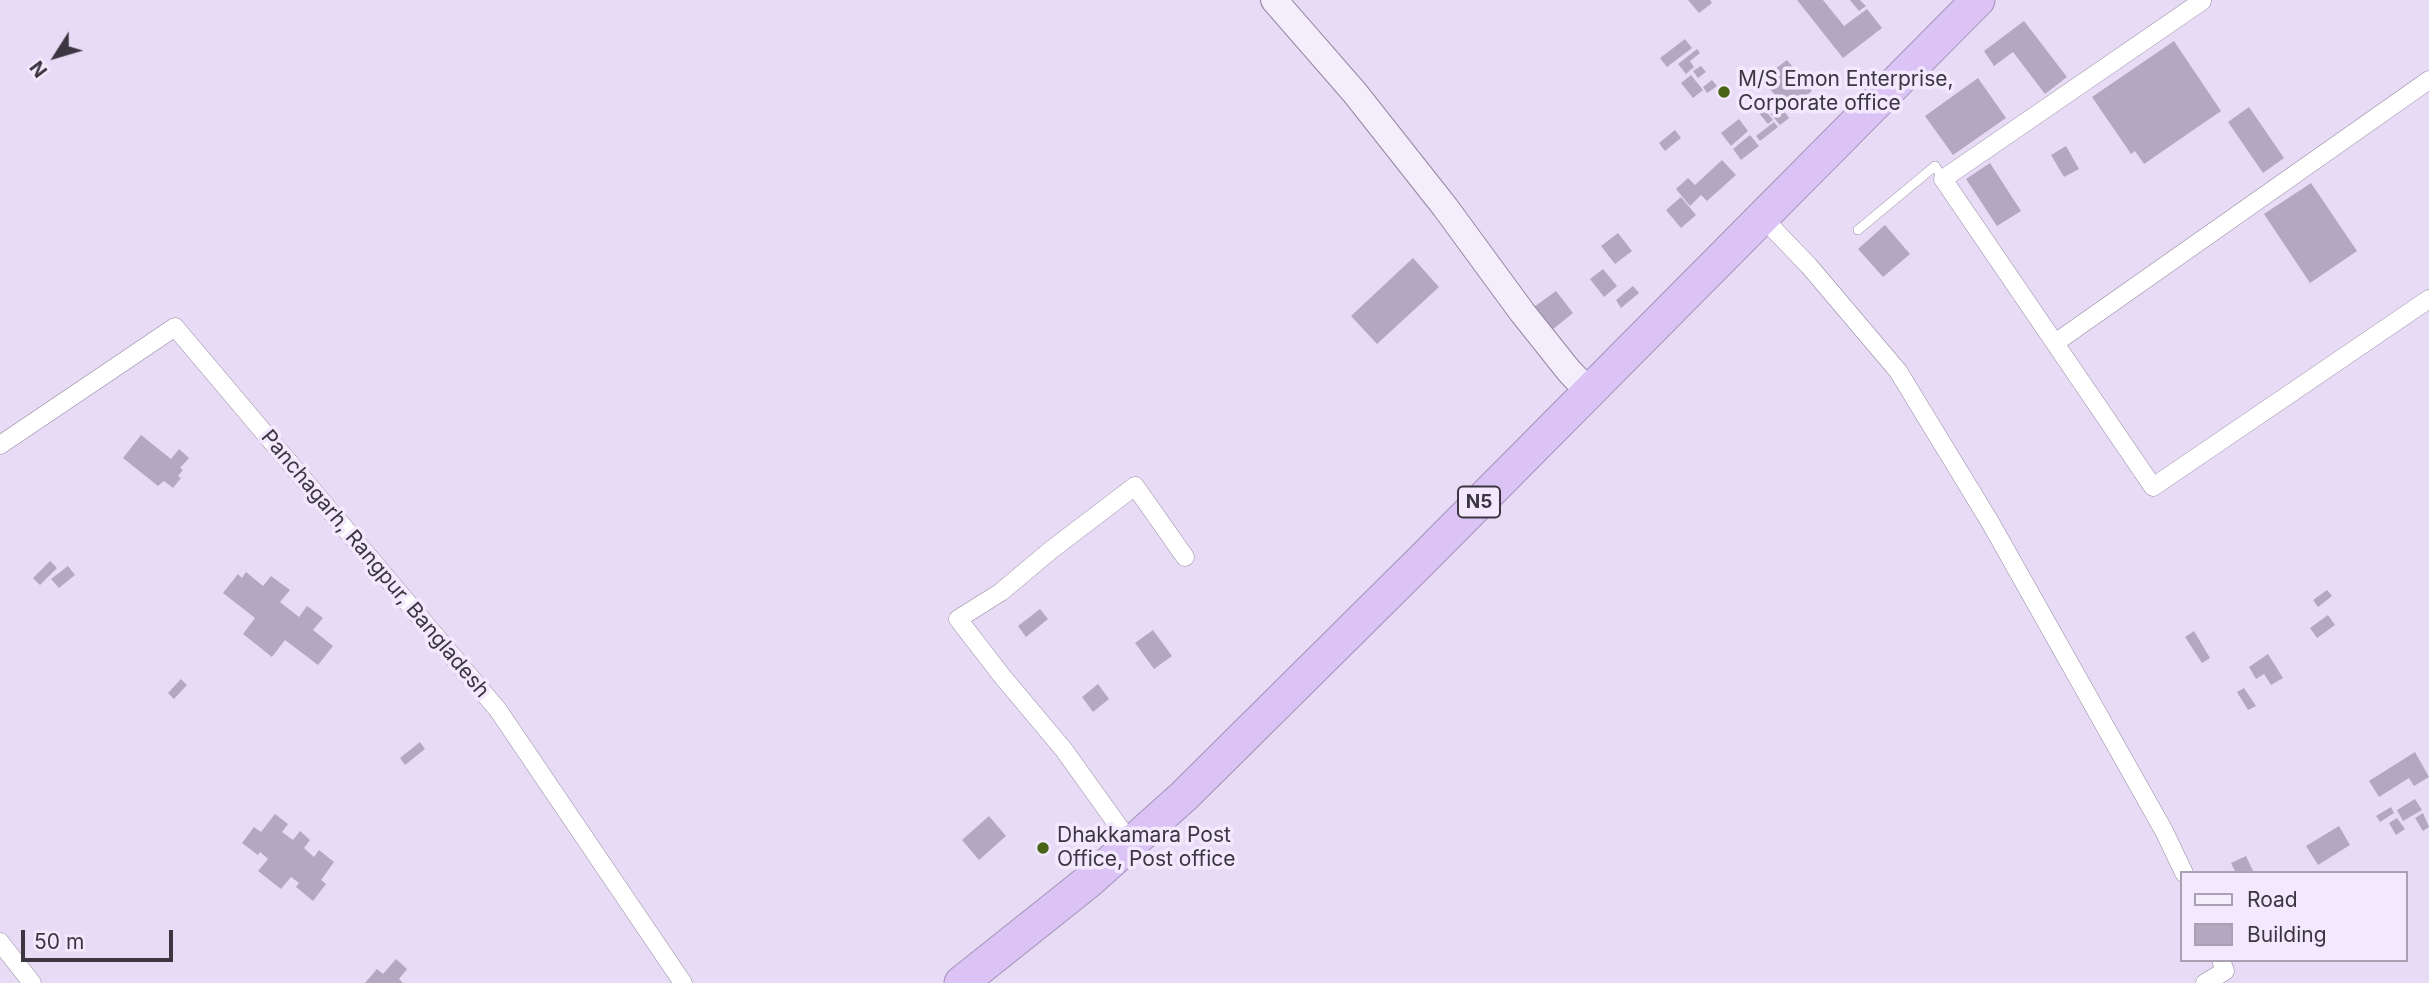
<!DOCTYPE html>
<html>
<head>
<meta charset="utf-8">
<style>
  body { margin:0 }
  #map { position:relative; width:2429px; height:983px; overflow:hidden; background:#e7dbf6; font-family:Inter,sans-serif }
  canvas { display:block }
  .legend { position:absolute; left:2180px; top:871px; width:228px; height:91px; box-sizing:border-box; background:#f3e9ff; border:2px solid #a9a1b3; margin:0; padding:9px 12px; list-style:none; font-size:21px; color:#3b3641 }
  .legend li { display:flex; align-items:center; gap:14px; height:35px }
  .legend b { width:35px; border:2px solid #a9a1b3 }
  .north { position:absolute; left:21px; top:21px; width:70px; height:70px; -webkit-text-stroke:5px #f3e9ff; paint-order:stroke; rotate:233deg; font-size:19px; font-weight:700; line-height:28px; text-align:center; color:#3b3641 }
  .north::after { content:''; display:block; margin:auto; width:24px; height:32px; background:#3b3641; clip-path:polygon(50% 0,100% 100%,50% 72%,0 100%) }
  .scale { position:absolute; left:21px; top:930px; width:152px; height:32px; box-sizing:border-box; border:4px solid #3b3641; border-top:0; padding-left:9px; font-size:21px; line-height:24px; white-space:nowrap; color:#3b3641; -webkit-text-stroke:5px #f3e9ff; paint-order:stroke }
</style>
</head>
<body>
<div id="map">
<canvas width="2429" height="983"></canvas>
<ul class="legend">
<li><b style="height:9px;background:#f4edfc"></b>Road</li>
<li><b style="height:19px;background:#b4a8c1"></b>Building</li>
</ul>
<div class="north">N</div>
<div class="scale">50 m</div>
</div>
<script>
const ctx = document.querySelector('canvas').getContext('2d');
ctx.lineJoin = 'round';
function fill(path, color) { ctx.fillStyle = color; ctx.fill(path, 'evenodd'); }
const toPath = rows => new Path2D(rows.map(r => 'M' + r).join(''));
function strokePath(path, color, width, dash) { ctx.strokeStyle = color; ctx.lineWidth = width; ctx.lineCap = dash ? 'butt' : 'round'; ctx.setLineDash(dash || []); ctx.stroke(path); }
function write(font, color, halo, rows, align = 'center') {
  ctx.font = font + ' Inter,sans-serif'; ctx.lineWidth = 7; ctx.setLineDash([]); ctx.textBaseline = 'middle'; ctx.strokeStyle = halo; ctx.fillStyle = color; for (const [text, x, y, turn = 0] of rows) {
    ctx.save(); ctx.translate(x, y); ctx.rotate((+turn || 0) * Math.PI / 180); ctx.textAlign = isNaN(turn) ? turn : align; if (halo) ctx.strokeText(text, 0, 0); ctx.fillText(text, 0, 0); ctx.restore();
  }
}
fill(toPath([
  [1688,0,1710,0,1712,3,1699,13],
  [1797,0,1823,0,1844,26,1867,9,1882,28,1843,58],
  [1850,0,1860,0,1866,6,1859,11],
  [2024,21,2067,77,2045,94,2013,52,1994,66,1984,51],
  [1685,39,1692,48,1667,67,1660,58],
  [2174,41,2221,111,2144,164,2135,151,2131,154,2092,97],
  [1697,49,1700,53,1690,61,1694,67,1686,74,1678,64],
  [1787,60,1812,91,1787,110,1762,79],
  [1701,66,1706,72,1698,78,1693,71],
  [1691,75,1703,90,1693,98,1681,83],
  [1978,78,2006,118,1953,155,1925,116],
  [1712,80,1717,86,1707,93,1703,87],
  [1759,102,1773,120,1768,124,1753,106],
  [1779,104,1789,118,1780,125,1769,112],
  [2249,107,2284,158,2263,173,2228,122],
  [1739,119,1748,131,1731,146,1721,133],
  [1774,122,1778,127,1760,141,1756,136],
  [1675,130,1681,138,1665,151,1659,143],
  [1750,135,1759,146,1741,160,1733,149],
  [2066,146,2079,169,2064,177,2051,155],
  [1722,160,1736,175,1707,201,1701,195,1690,206,1676,189,1688,178,1695,185],
  [1990,163,2021,211,1997,226,1966,179],
  [2311,183,2357,251,2310,283,2264,214],
  [1681,197,1696,215,1681,228,1666,210],
  [1885,225,1910,254,1883,277,1858,249],
  [1618,233,1632,251,1615,264,1601,246],
  [1413,258,1439,287,1377,344,1351,316],
  [1603,269,1617,286,1604,297,1590,279],
  [1633,286,1639,293,1621,308,1616,300],
  [1556,291,1573,313,1552,330,1534,307],
  [141,435,171,459,179,449,189,458,180,468,183,470,178,476,181,478,173,488,164,481,158,486,123,458],
  [50,561,57,568,40,585,33,578],
  [68,566,75,575,59,588,51,579],
  [246,572,263,586,271,576,290,590,280,602,299,617,307,606,323,618,313,630,333,646,318,665,285,640,272,657,243,634,255,618,223,593,238,574,242,578],
  [2327,590,2332,596,2318,607,2313,600],
  [1040,609,1048,619,1026,637,1018,626],
  [2328,615,2335,625,2317,638,2310,628],
  [1153,630,1172,656,1154,669,1135,643],
  [2194,631,2210,658,2202,663,2185,637],
  [2268,654,2283,678,2271,685,2264,674,2256,679,2249,667],
  [181,679,187,685,174,699,168,693],
  [1098,684,1109,699,1093,712,1082,697],
  [2244,688,2256,706,2248,710,2237,692],
  [420,742,425,749,405,765,400,758],
  [2415,752,2429,777,2414,786,2409,778,2379,797,2369,781],
  [2415,799,2422,810,2403,821,2397,810],
  [2391,807,2394,813,2380,822,2376,816],
  [2423,813,2429,827,2423,831,2415,818],
  [275,814,288,824,282,832,293,840,300,831,310,840,304,848,314,857,319,850,334,862,321,880,326,884,313,901,296,887,299,883,291,877,281,889,258,871,268,859,260,852,258,855,242,843,254,827,261,832],
  [989,816,1006,836,979,860,962,840],
  [2397,818,2405,829,2396,835,2389,823],
  [2339,826,2350,845,2318,865,2306,846],
  [2246,856,2254,873,2236,873,2231,863],
  [396,959,407,969,399,979,403,983,365,983,377,969,383,974]
]), '#b4a8c1');
const lane = toPath([
  [1858,230,1935,166,1943,179]
]);
const street = toPath([
  [2202,1,1943,179,2153,487,2429,299],
  [1762,217,1809,266,1898,371,1990,522,2164,831,2184,873],
  [2055,343,2429,80],
  [0,445,175,327,498,710,683,983],
  [1132,845,1064,750,1002,676,958,619,1001,592,1051,550,1135,486,1185,557],
  [0,942,32,983],
  [2205,983,2225,971,2221,960]
]);
const secondary = toPath([
  [1274,0,1355,93,1445,207,1522,312,1569,371,1589,392]
]);
const highway = toPath([
  [961,983,1089,881,1184,796,1422,560,1978,0]
]);
strokePath(lane, '#9388a0', 10);
strokePath(street, '#9388a0', 19);
strokePath(secondary, '#9388a0', 28);
strokePath(highway, '#a392b7', 35);
strokePath(lane, '#fff', 9);
strokePath(street, '#fff', 18);
strokePath(secondary, '#f4edfc', 26);
strokePath(highway, '#dbc3f6', 33);
for (const [x, y, r, color] of [
  [1724,92,7,"#4a6415"],
  [1043,848,7,"#4a6415"]
]) { const dot = new Path2D(); dot.arc(x, y, r, 0, 2 * Math.PI); ctx.fillStyle = color; ctx.fill(dot); strokePath(dot, '#f3e9ff', 2.5); }
for (const [x, y, w] of [
  [1479,502,42]
]) { const box = new Path2D(); box.roundRect(x - w / 2, y - 15.5, w, 31, 5); ctx.fillStyle = '#f3e9ff'; ctx.fill(box); strokePath(box, '#3b3641', 2); }
write('bold 19px', '#3b3641', null, [
  ["N5",1479,502]
]);
write('21px', '#3b3641', '#f3e9ff', [
  ["M/S Emon Enterprise,",1738,80],
  ["Corporate office",1738,104],
  ["Dhakkamara Post",1057,836],
  ["Office, Post office",1057,860]
], 'left');
write('21px', '#3b3641', '#f3e9ff', [
  ["Panchagarh, Rangpur, Bangladesh",375,564,50]
]);
</script>
</body>
</html>
